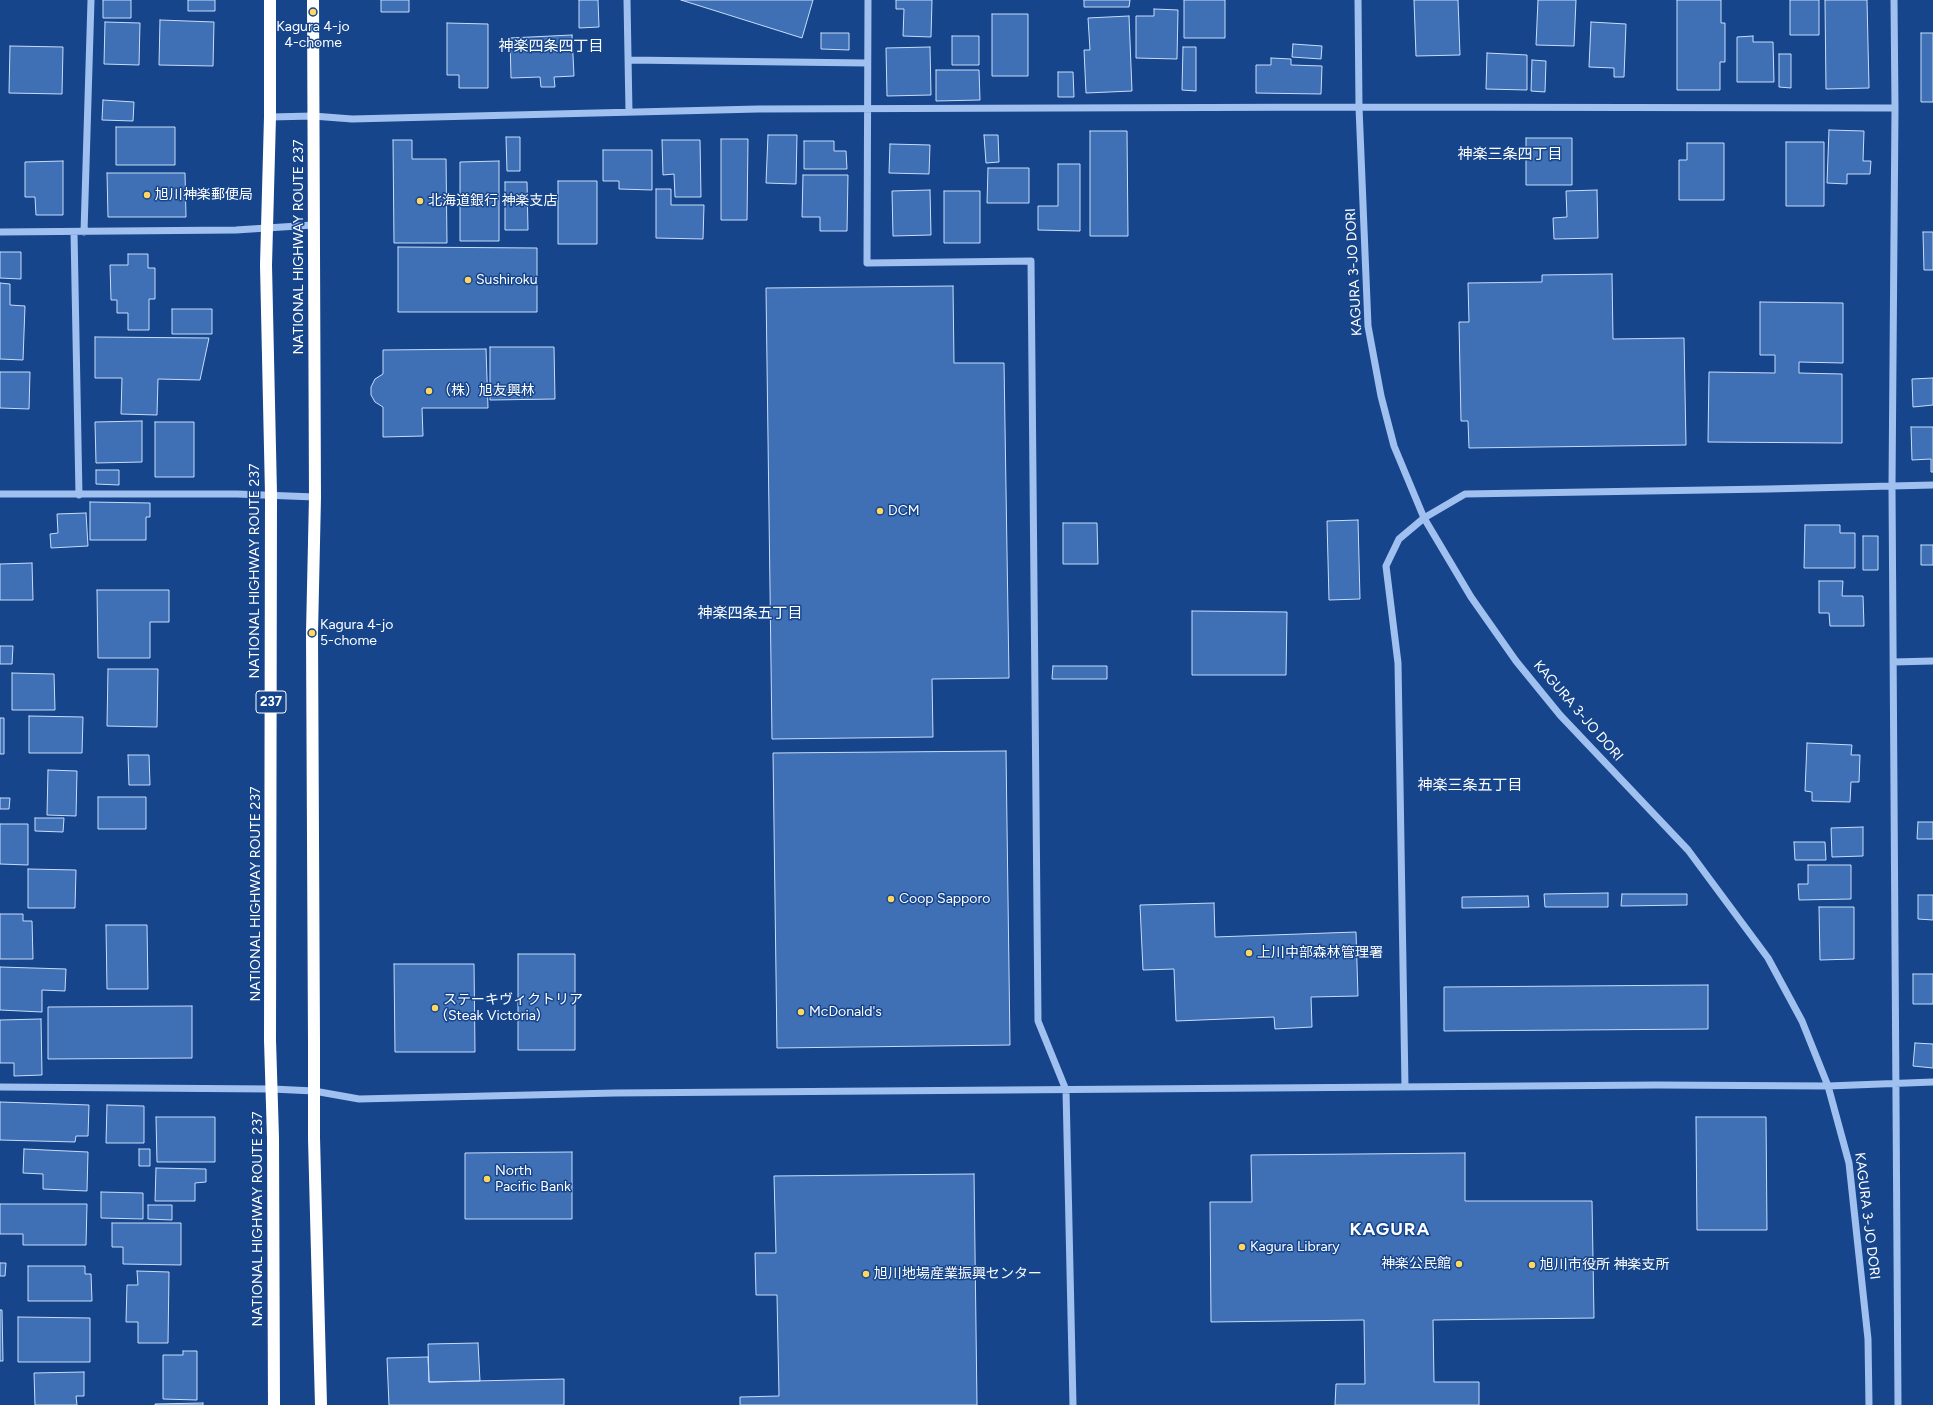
<!DOCTYPE html>
<html>
<head>
<meta charset="utf-8">
<style>
  body { margin:0 }
  canvas { display:block; background:#16458b }
</style>
</head>
<body>
<canvas width="1933" height="1405"></canvas>
<script>
const ctx = document.querySelector('canvas').getContext('2d');
ctx.lineJoin = 'round';
function fill(path, color) { ctx.fillStyle = color; ctx.fill(path, 'evenodd'); }
const toPath = rows => new Path2D(rows.map(r => 'M' + r).join(''));
function strokePath(path, color, width, dash) { ctx.strokeStyle = color; ctx.lineWidth = width; ctx.lineCap = dash ? 'butt' : 'round'; ctx.setLineDash(dash || []); ctx.stroke(path); }
function write(font, color, halo, rows, align = 'center') {
  ctx.font = font + ' Figtree,"Noto Sans JP",sans-serif'; ctx.lineWidth = 3; ctx.setLineDash([]); ctx.textBaseline = 'middle'; ctx.strokeStyle = halo; ctx.fillStyle = color; for (const [text, x, y, turn = 0] of rows) {
    ctx.save(); ctx.translate(x, y); ctx.rotate((+turn || 0) * Math.PI / 180); ctx.textAlign = isNaN(turn) ? turn : align; if (halo) ctx.strokeText(text, 0, 0); ctx.fillText(text, 0, 0); ctx.restore();
  }
}
const building = toPath([
  [103,0,131,0,131,18,103,18,103,0],
  [188,0,215,0,215,11,188,11,188,0],
  [381,0,409,0,409,12,381,12,381,0],
  [579,0,598,0,599,27,579,28,579,0],
  [681,0,813,0,802,38,681,0],
  [896,0,932,0,931,37,903,36,904,9,896,9,896,0],
  [1084,0,1130,0,1129,7,1084,7,1084,0],
  [1184,0,1225,0,1225,38,1184,38,1184,0],
  [1414,0,1458,0,1460,55,1416,56,1414,0],
  [1538,0,1576,0,1574,46,1536,45,1538,0],
  [1677,0,1721,0,1721,23,1725,23,1725,62,1720,62,1720,90,1677,90,1677,0],
  [1790,0,1819,0,1819,35,1790,35,1790,0],
  [1825,0,1867,0,1869,88,1826,89,1825,0],
  [1154,9,1178,10,1177,59,1136,58,1136,16,1154,16,1154,9],
  [992,14,1028,14,1028,76,992,76,992,14],
  [1129,16,1132,91,1086,93,1084,50,1090,50,1088,18,1129,16],
  [160,20,214,22,213,66,159,65,160,20],
  [105,22,140,23,139,65,104,64,105,22],
  [1591,22,1626,24,1624,77,1614,77,1614,68,1589,67,1591,22],
  [447,23,488,24,488,88,459,88,459,75,447,75,447,23],
  [821,33,849,33,849,50,821,49,821,33],
  [1921,33,1933,33,1933,102,1921,102,1921,33],
  [572,35,574,76,554,77,555,87,541,87,540,77,511,78,510,38,572,35],
  [952,36,979,36,979,65,952,65,952,36],
  [1753,36,1753,42,1773,42,1774,82,1737,82,1737,37,1753,36],
  [1293,44,1322,46,1321,59,1292,57,1293,44],
  [10,46,63,47,62,94,9,93,10,46],
  [930,47,931,95,887,96,886,48,930,47],
  [1183,47,1196,47,1196,91,1182,90,1183,47],
  [1487,53,1527,55,1527,90,1486,89,1487,53],
  [1779,54,1791,54,1791,88,1779,87,1779,54],
  [1271,58,1291,59,1291,65,1322,66,1321,94,1256,93,1256,65,1271,65,1271,58],
  [1532,60,1546,61,1545,92,1531,91,1532,60],
  [936,70,979,70,980,100,936,101,936,70],
  [1058,72,1073,72,1074,97,1058,97,1058,72],
  [103,100,134,102,133,121,102,120,103,100],
  [116,127,175,127,175,165,116,165,116,127],
  [1829,130,1864,131,1863,161,1871,161,1870,174,1847,174,1847,184,1827,183,1829,130],
  [1090,131,1127,131,1128,236,1090,236,1090,131],
  [768,135,797,135,796,184,766,183,768,135],
  [984,135,998,135,999,162,986,163,984,135],
  [506,137,520,137,520,171,507,171,506,137],
  [1526,138,1572,138,1572,185,1526,185,1526,138],
  [721,139,748,139,747,220,721,220,721,139],
  [393,140,412,140,412,159,446,159,447,243,394,243,393,140],
  [662,140,700,140,701,197,675,197,674,174,663,175,662,140],
  [804,141,834,141,834,151,846,151,847,169,804,169,804,141],
  [1786,142,1824,142,1824,206,1786,206,1786,142],
  [1687,143,1724,143,1724,200,1679,200,1679,160,1687,160,1687,143],
  [890,144,930,145,929,174,889,173,890,144],
  [603,150,652,150,652,190,619,189,619,181,603,181,603,150],
  [63,161,63,215,36,215,35,197,25,197,25,162,63,161],
  [499,161,499,241,460,241,460,162,499,161],
  [1058,164,1080,164,1080,231,1038,230,1038,206,1058,206,1058,164],
  [988,168,1029,168,1029,203,987,203,988,168],
  [107,173,185,173,186,217,108,217,107,173],
  [803,175,848,175,847,231,820,231,820,217,802,217,803,175],
  [558,181,597,181,597,244,558,244,558,181],
  [505,182,527,182,528,230,505,230,505,182],
  [656,189,671,189,671,205,704,205,703,239,656,238,656,189],
  [930,190,931,235,893,236,892,191,930,190],
  [1597,190,1598,238,1554,239,1553,218,1567,217,1566,191,1597,190],
  [944,191,980,191,980,243,944,243,944,191],
  [1923,232,1933,232,1933,270,1924,270,1923,232],
  [398,247,537,248,537,312,398,312,398,247],
  [0,252,21,252,21,279,0,278,0,252],
  [128,254,148,254,148,268,155,268,155,299,149,299,149,330,128,330,128,313,117,313,117,300,111,300,110,265,128,265,128,254],
  [1612,274,1613,339,1684,338,1686,445,1469,448,1468,421,1461,421,1459,322,1469,322,1468,283,1542,282,1542,275,1612,274],
  [0,283,10,284,10,305,25,306,23,360,0,359,0,283],
  [953,286,954,363,1004,363,1009,678,932,679,933,737,772,739,766,288,953,286],
  [1760,302,1843,303,1843,363,1799,362,1799,373,1842,374,1842,443,1708,442,1709,372,1775,373,1775,355,1760,355,1760,302],
  [172,309,212,309,212,334,172,334,172,309],
  [95,337,209,338,200,380,158,379,157,415,121,414,122,378,95,378,95,337],
  [490,347,554,347,555,399,490,400,490,347],
  [486,349,488,408,422,408,423,436,383,437,383,407,375,402,371,395,371,387,375,379,383,374,383,350,486,349],
  [0,372,30,372,29,409,0,408,0,372],
  [1933,378,1933,405,1913,407,1912,379,1933,378],
  [142,421,142,462,96,463,95,422,142,421],
  [155,422,194,422,194,477,155,477,155,422],
  [1911,427,1933,427,1933,472,1931,472,1931,459,1912,460,1911,427],
  [96,470,119,470,119,485,96,484,96,470],
  [90,502,150,503,150,517,146,517,146,540,90,540,90,502],
  [86,513,88,546,51,548,50,534,58,533,57,514,86,513],
  [1358,520,1360,599,1329,600,1327,521,1358,520],
  [1063,523,1097,523,1098,564,1063,564,1063,523],
  [1805,525,1840,525,1840,533,1855,533,1855,568,1804,568,1805,525],
  [1863,536,1878,536,1878,570,1863,570,1863,536],
  [1921,545,1933,545,1933,565,1921,565,1921,545],
  [32,563,33,600,0,600,0,564,32,563],
  [1819,581,1843,581,1842,596,1863,596,1864,626,1830,626,1829,613,1819,613,1819,581],
  [97,590,169,590,169,622,150,622,150,658,98,658,97,590],
  [1192,611,1287,612,1286,675,1192,675,1192,611],
  [0,646,13,646,12,664,0,664,0,646],
  [1053,666,1107,666,1107,679,1052,679,1053,666],
  [108,669,158,669,157,727,107,726,108,669],
  [12,673,54,674,55,710,12,710,12,673],
  [29,716,83,717,82,753,29,753,29,716],
  [0,718,4,718,4,754,0,754,0,718],
  [1807,743,1852,745,1851,755,1860,755,1859,782,1851,782,1850,802,1812,801,1812,792,1805,791,1807,743],
  [1006,751,1010,1045,777,1048,773,753,1006,751],
  [128,755,149,755,150,785,129,785,128,755],
  [48,770,77,771,76,816,47,815,48,770],
  [98,797,146,797,146,829,98,829,98,797],
  [0,798,10,798,9,809,0,809,0,798],
  [35,818,64,818,63,832,35,831,35,818],
  [1918,822,1933,822,1933,839,1917,839,1918,822],
  [0,824,28,824,28,865,0,864,0,824],
  [1863,827,1863,856,1832,857,1831,828,1863,827],
  [1794,842,1825,842,1826,860,1795,860,1794,842],
  [1808,865,1851,865,1851,899,1799,900,1798,884,1808,884,1808,865],
  [28,869,76,870,75,908,28,908,28,869],
  [1608,893,1608,907,1545,907,1544,894,1608,893],
  [1622,894,1687,894,1687,905,1621,906,1622,894],
  [1918,895,1933,895,1933,920,1918,919,1918,895],
  [1528,896,1529,907,1462,908,1462,897,1528,896],
  [1214,903,1215,937,1356,932,1358,996,1311,997,1312,1027,1275,1029,1274,1017,1176,1021,1174,969,1143,970,1140,905,1214,903],
  [1819,907,1854,907,1854,959,1820,960,1819,907],
  [0,914,23,914,23,921,32,921,33,959,0,959,0,914],
  [106,925,147,925,148,989,107,989,106,925],
  [518,954,575,954,575,1050,518,1050,518,954],
  [394,964,474,964,475,1052,395,1052,394,964],
  [0,967,66,969,65,991,42,990,42,1012,0,1010,0,967],
  [1913,974,1933,974,1933,1004,1913,1004,1913,974],
  [1708,985,1708,1029,1444,1031,1444,987,1708,985],
  [192,1006,192,1058,48,1059,48,1007,192,1006],
  [41,1019,42,1075,14,1076,14,1063,0,1063,0,1020,41,1019],
  [1915,1043,1933,1044,1933,1068,1913,1066,1915,1043],
  [0,1102,89,1105,88,1136,76,1136,75,1142,0,1140,0,1102],
  [107,1105,144,1106,144,1143,106,1143,107,1105],
  [156,1117,215,1117,215,1162,157,1162,156,1117],
  [1696,1117,1766,1117,1767,1230,1697,1230,1696,1117],
  [24,1149,88,1152,87,1191,43,1189,43,1174,23,1173,24,1149],
  [139,1149,150,1149,150,1166,139,1166,139,1149],
  [572,1152,572,1219,465,1219,465,1153,572,1152],
  [1465,1153,1465,1201,1592,1201,1594,1318,1433,1320,1434,1382,1479,1382,1479,1405,1335,1405,1336,1384,1365,1384,1364,1320,1211,1322,1210,1202,1252,1202,1251,1155,1465,1153],
  [156,1168,206,1169,206,1182,195,1183,195,1201,155,1201,156,1168],
  [974,1174,977,1405,740,1405,740,1397,779,1396,777,1295,756,1295,755,1253,776,1253,774,1176,974,1174],
  [101,1192,143,1193,143,1219,101,1218,101,1192],
  [0,1204,87,1204,86,1245,23,1245,23,1234,0,1234,0,1204],
  [148,1205,172,1205,172,1220,148,1219,148,1205],
  [112,1223,181,1223,181,1265,123,1264,123,1247,112,1247,112,1223],
  [0,1263,6,1263,5,1276,0,1276,0,1263],
  [28,1266,85,1266,85,1274,91,1274,92,1301,28,1301,28,1266],
  [137,1271,169,1272,168,1343,138,1343,138,1322,126,1322,127,1285,138,1285,137,1271],
  [0,1310,2,1310,3,1361,0,1361,0,1310],
  [18,1317,90,1318,90,1362,18,1362,18,1317],
  [478,1343,480,1381,429,1382,428,1344,478,1343],
  [183,1351,197,1351,197,1400,163,1399,163,1355,183,1355,183,1351],
  [428,1357,429,1382,564,1379,564,1405,389,1405,387,1358,428,1357],
  [84,1372,84,1396,76,1396,77,1405,35,1405,34,1373,84,1372],
  [203,1403,203,1405,155,1405,155,1404,203,1403]
]);
fill(building, '#3f6fb4');
strokePath(building, '#c6dcfb', 1);
strokePath(toPath([
  [627,0,629,112],
  [868,0,867,263,1031,261,1038,1021,1066,1090,1073,1405],
  [1358,0,1359,107,1368,326,1381,396,1394,446,1424,518,1471,597,1516,661,1560,715,1688,850,1768,958,1802,1021,1828,1086,1849,1163,1868,1339,1869,1405],
  [1894,0,1895,108,1892,486,1898,1405],
  [628,60,867,63],
  [270,117,313,116,352,119,758,109,1359,107,1895,108],
  [0,232,236,230,313,225],
  [74,232,79,495],
  [84,232,91,0],
  [0,494,237,494,315,497],
  [1893,662,1933,661],
  [0,1087,272,1089,314,1091,359,1099,615,1093,1657,1085,1828,1086,1933,1082],
  [1405,1087,1398,663,1386,566,1399,539,1424,518,1465,494,1768,489,1933,485]
]), '#a0c0ef', 7);
strokePath(toPath([
  [270,0,270,117,266,265,271,494,270,1040,273,1138,274,1405],
  [313,0,315,497,312,633,314,1042,314,1138,321,1405]
]), '#fff', 12);
for (const [x, y, r, color] of [
  [313,12,4,"#ffd75e"],
  [147,195,4,"#ffd75e"],
  [420,201,4,"#ffd75e"],
  [468,280,4,"#ffd75e"],
  [429,391,4,"#ffd75e"],
  [880,511,4,"#ffd75e"],
  [312,633,4,"#ffd75e"],
  [891,899,4,"#ffd75e"],
  [1249,953,4,"#ffd75e"],
  [435,1008,4,"#ffd75e"],
  [801,1012,4,"#ffd75e"],
  [487,1179,4,"#ffd75e"],
  [1242,1247,4,"#ffd75e"],
  [1459,1264,4,"#ffd75e"],
  [1532,1265,4,"#ffd75e"],
  [866,1274,4,"#ffd75e"]
]) { const dot = new Path2D(); dot.arc(x, y, r, 0, 2 * Math.PI); ctx.fillStyle = color; ctx.fill(dot); strokePath(dot, '#16458b', 1.5); }
for (const [x, y, w] of [
  [271,702,30]
]) { const box = new Path2D(); box.roundRect(x - w / 2, y - 11, w, 22, 3); ctx.fillStyle = '#16458b'; ctx.fill(box); strokePath(box, '#fff', 1); }
write('bold 13px', '#fff', null, [
  ["237",271,702]
]);
write('14px', '#fff', '#16458b', [
  ["Kagura 4-jo",313,27,"center"],
  ["4-chome",313,43,"center"],
  ["旭川神楽郵便局",155,195],
  ["北海道銀行 神楽支店",428,201],
  ["Sushiroku",476,280],
  ["（株）旭友興林",437,391],
  ["DCM",888,511],
  ["Kagura 4-jo",320,625],
  ["5-chome",320,641],
  ["Coop Sapporo",899,899],
  ["上川中部森林管理署",1257,953],
  ["ステーキヴィクトリア",443,1000],
  ["(Steak Victoria)",443,1016],
  ["McDonald's",809,1012],
  ["North",495,1171],
  ["Pacific Bank",495,1187],
  ["Kagura Library",1250,1247],
  ["神楽公民館",1451,1264,"right"],
  ["旭川市役所 神楽支所",1540,1265],
  ["旭川地場産業振興センター",874,1274]
], 'left');
write('14px', '#fff', '#16458b', [
  ["NATIONAL HIGHWAY ROUTE 237",299,247,-90],
  ["KAGURA 3-JO DORI",1354,272,-93],
  ["NATIONAL HIGHWAY ROUTE 237",255,571,-90],
  ["KAGURA 3-JO DORI",1578,711,49],
  ["NATIONAL HIGHWAY ROUTE 237",256,894,-90],
  ["KAGURA 3-JO DORI",1867,1216,83],
  ["NATIONAL HIGHWAY ROUTE 237",258,1219,-90]
]);
write('15px', '#fff', '#16458b', [
  ["神楽四条四丁目",551,47],
  ["神楽三条四丁目",1510,155],
  ["神楽四条五丁目",750,614],
  ["神楽三条五丁目",1470,786]
]);
ctx.letterSpacing = '1px';
write('bold 18px', '#fff', '#16458b', [
  ["KAGURA",1390,1230]
]);
ctx.letterSpacing = '0px';
</script>
</body>
</html>
